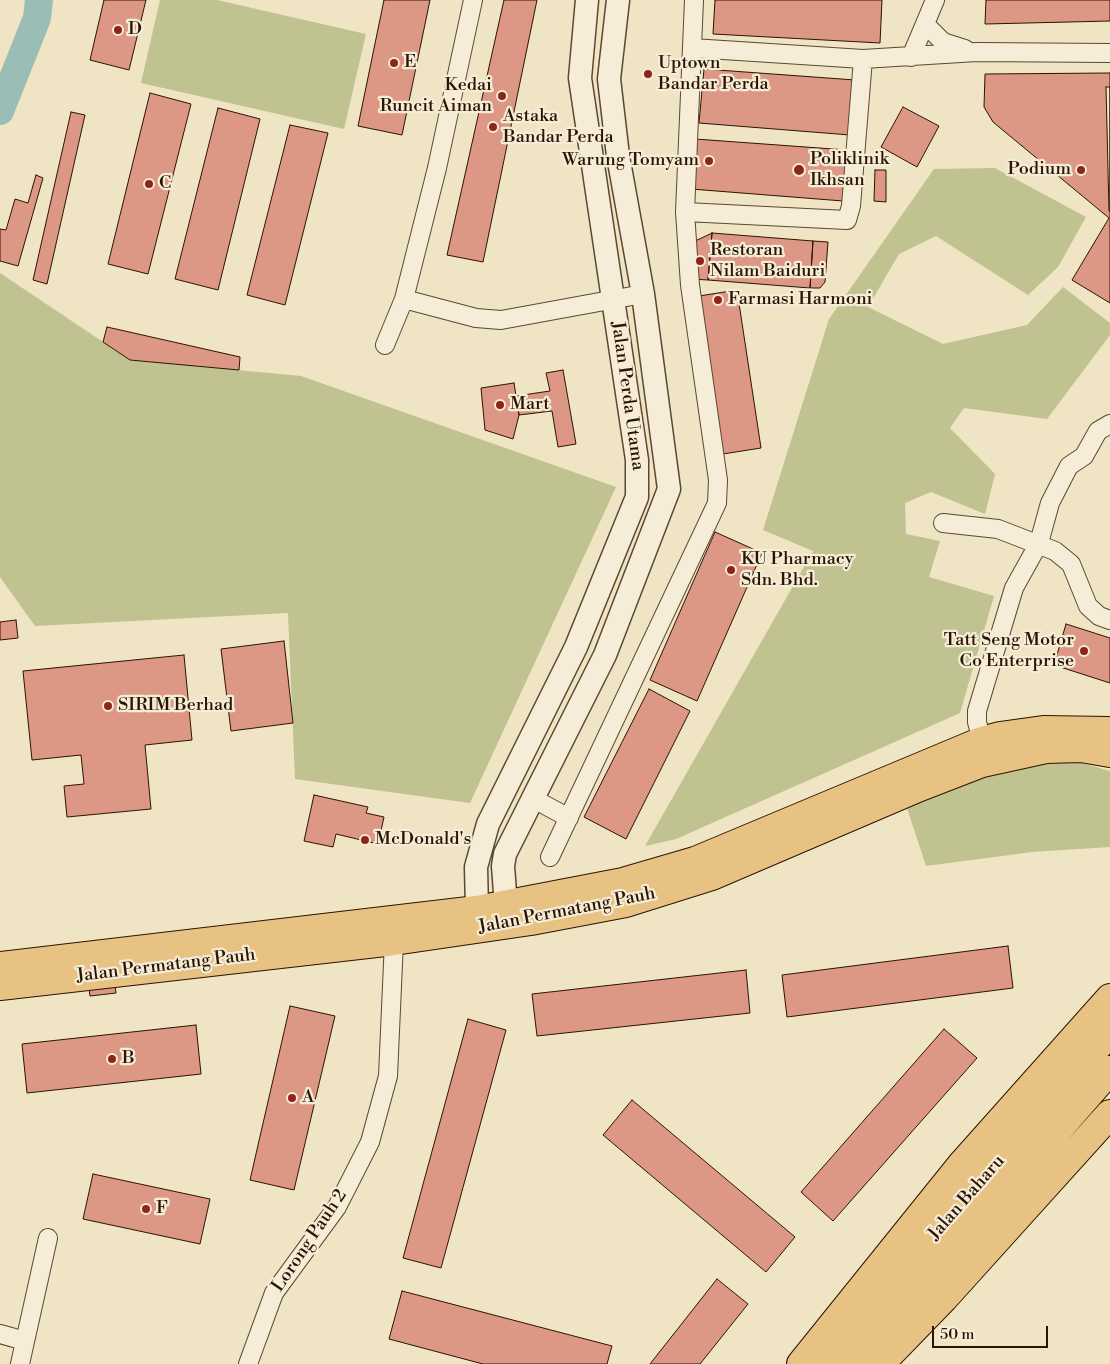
<!DOCTYPE html>
<html>
<head>
<meta charset="utf-8">
<style>
  body { margin:0 }
  #map { position:relative; width:1110px; height:1364px; overflow:hidden; background:#efe4c3; font-family:"Libre Bodoni",serif }
  canvas { display:block }
  .scale { position:absolute; left:932px; top:1326px; width:116px; height:22px; box-sizing:border-box; border:2px solid #2b1401; border-top:0; padding-left:6px; font-size:15px; line-height:18px; white-space:nowrap; color:#2b1401; -webkit-text-stroke:4px #f5edd8; paint-order:stroke }
</style>
</head>
<body>
<div id="map">
<canvas width="1110" height="1364"></canvas>
<div class="scale">50 m</div>
</div>
<script>
const ctx = document.querySelector('canvas').getContext('2d');
ctx.lineJoin = 'round';
function fill(path, color) { ctx.fillStyle = color; ctx.fill(path, 'evenodd'); }
const toPath = rows => new Path2D(rows.map(r => 'M' + r).join(''));
function strokePath(path, color, width, dash) { ctx.strokeStyle = color; ctx.lineWidth = width; ctx.lineCap = dash ? 'butt' : 'round'; ctx.setLineDash(dash || []); ctx.stroke(path); }
function write(font, color, halo, rows, align = 'center') {
  ctx.font = font + ' "Libre Bodoni",serif'; ctx.lineWidth = 4.5; ctx.setLineDash([]); ctx.textBaseline = 'middle'; ctx.strokeStyle = halo; ctx.fillStyle = color; for (const [text, x, y, turn = 0] of rows) {
    ctx.save(); ctx.translate(x, y); ctx.rotate((+turn || 0) * Math.PI / 180); ctx.textAlign = isNaN(turn) ? turn : align; if (halo) ctx.strokeText(text, 0, 0); ctx.fillText(text, 0, 0); ctx.restore();
  }
}
fill(toPath([
  [160,0,217,0,366,34,344,129,141,83],
  [995,168,1086,217,1058,267,1028,295,936,236,899,254,868,307,943,344,1027,325,1063,287,1110,323,1110,335,1047,419,964,408,950,428,995,474,985,514,931,492,905,503,906,534,940,541,929,577,994,596,960,713,676,839,645,846,813,551,763,530,829,319,934,169],
  [0,273,130,360,301,376,616,487,470,803,295,779,288,613,35,626,0,577],
  [1047,761,1081,763,1110,771,1110,847,1032,852,926,866,906,805,997,771]
]), '#c0c28f');
strokePath(toPath([
  [0,111,37,18,39,0]
]), '#9abeb6', 28);
const building = toPath([
  [104,0,146,0,129,70,90,60,104,0],
  [384,0,430,0,402,135,358,126,384,0],
  [504,0,537,0,483,262,447,255,504,0],
  [715,0,882,0,880,43,713,34,715,0],
  [986,0,1110,0,1110,21,985,24,986,0],
  [704,69,855,80,850,135,699,123,704,69],
  [1110,73,1110,303,1072,280,1109,218,993,122,984,107,985,74,1110,73],
  [1106,87,1110,87,1110,211,1109,211,1106,87],
  [150,93,191,104,148,274,108,264,150,93],
  [903,107,939,126,917,167,881,147,903,107],
  [218,108,260,119,218,290,175,279,218,108],
  [71,112,85,115,47,284,33,280,71,112],
  [290,125,328,133,285,305,247,295,290,125],
  [695,139,847,150,843,201,691,189,695,139],
  [875,170,886,170,886,202,874,201,875,170],
  [36,175,43,178,18,266,0,261,0,229,6,230,15,199,28,203,36,175],
  [712,233,813,241,810,288,708,280,712,233],
  [712,233,708,280,692,279,689,244,712,233],
  [813,241,828,242,825,282,820,288,810,288,813,241],
  [737,290,761,448,723,454,699,296,737,290],
  [107,327,240,357,239,370,130,360,103,342,107,327],
  [563,370,576,444,558,447,552,411,519,415,516,396,550,391,546,373,563,370],
  [514,383,519,415,513,439,485,430,481,388,514,383],
  [715,532,762,553,697,701,650,680,715,532],
  [16,620,18,638,0,640,0,622,16,620],
  [1066,624,1110,638,1110,683,1054,665,1066,624],
  [284,641,293,723,231,731,221,649,284,641],
  [184,655,192,740,145,745,151,809,67,817,64,786,84,784,81,755,32,760,23,671,184,655],
  [649,689,690,711,626,839,584,817,649,689],
  [314,795,368,807,366,813,384,817,378,844,336,834,333,847,304,841,314,795],
  [1008,946,1013,988,787,1017,782,975,1008,946],
  [746,970,750,1013,537,1036,532,994,746,970],
  [115,986,116,993,90,996,89,989,115,986],
  [290,1006,335,1016,294,1190,250,1180,290,1006],
  [468,1019,506,1030,441,1268,403,1258,468,1019],
  [196,1025,201,1074,27,1093,22,1044,196,1025],
  [944,1029,977,1058,833,1221,801,1192,944,1029],
  [632,1100,795,1237,766,1272,603,1135,632,1100],
  [93,1174,210,1199,200,1244,83,1219,93,1174],
  [717,1279,748,1304,700,1364,650,1364,717,1279],
  [402,1291,612,1346,607,1364,483,1364,389,1339,402,1291]
]);
fill(building, '#dc9785');
strokePath(building, '#2b1401', 1);
const minor = toPath([
  [925,24,943,42,965,49],
  [692,48,863,59,977,52,1110,53],
  [911,57,935,0],
  [685,212,847,220,851,206,863,59],
  [404,299,476,318,501,320,643,294],
  [385,345,404,299,437,168,473,0],
  [943,523,998,529,1055,551,1071,564,1088,606,1099,616,1110,620],
  [982,741,977,722,977,711,1014,588,1039,543,1050,503,1069,466,1084,456,1098,431,1110,424],
  [532,798,569,818],
  [550,857,717,503,718,480,690,285,685,212,694,0],
  [0,1334,25,1341],
  [20,1364,48,1238],
  [248,1364,274,1293,337,1207,370,1142,388,1076,394,941]
]);
const tertiary = toPath([
  [506,906,503,866,505,854,605,655,669,489,643,294,618,156,609,79,618,0],
  [477,910,476,867,488,824,576,647,637,497,637,460,580,78,587,0]
]);
const primary = toPath([
  [0,966,477,910,623,882,695,861,982,741,1000,736,1043,730,1110,731],
  [0,986,394,941,531,921,626,903,712,876,920,787,982,763,1046,749,1081,748,1110,753]
]);
const trunk = toPath([
  [823,1363,1110,1032],
  [801,1364,962,1164,1110,998],
  [854,1364,1110,1070],
  [880,1364,944,1298,1110,1114]
]);
strokePath(minor, '#5c4832', 20);
strokePath(tertiary, '#5c4832', 25);
strokePath(primary, '#2b1401', 30);
strokePath(trunk, '#2b1401', 30);
strokePath(minor, '#f5edd8', 18);
strokePath(tertiary, '#f5edd8', 22);
strokePath(primary, '#e8c282', 28);
strokePath(trunk, '#e8c282', 28);
for (const [x, y, r, color] of [
  [118,30,5,"#8f2418"],
  [394,63,5,"#8f2418"],
  [648,74,5,"#8f2418"],
  [502,96,5,"#8f2418"],
  [493,127,5,"#8f2418"],
  [709,161,5,"#8f2418"],
  [799,170,6,"#8f2418"],
  [1081,170,5,"#8f2418"],
  [149,184,5,"#8f2418"],
  [700,261,5,"#8f2418"],
  [718,300,5,"#8f2418"],
  [500,405,5,"#8f2418"],
  [731,570,5,"#8f2418"],
  [1084,651,5,"#8f2418"],
  [108,706,5,"#8f2418"],
  [365,840,5,"#8f2418"],
  [112,1059,5,"#8f2418"],
  [292,1098,5,"#8f2418"],
  [146,1209,5,"#8f2418"]
]) { const dot = new Path2D(); dot.arc(x, y, r, 0, 2 * Math.PI); ctx.fillStyle = color; ctx.fill(dot); strokePath(dot, '#f5edd8', 2); }
write('18px', '#2b1401', '#f5edd8', [
  ["D",128,30],
  ["E",404,63],
  ["Uptown",658,64],
  ["Bandar Perda",658,85],
  ["Kedai",492,86,"right"],
  ["Runcit Aiman",492,107,"right"],
  ["Astaka",503,117],
  ["Bandar Perda",503,138],
  ["Poliklinik",810,160],
  ["Ikhsan",810,181],
  ["Warung Tomyam",699,161,"right"],
  ["Podium",1071,170,"right"],
  ["C",159,184],
  ["Restoran",710,251],
  ["Nilam Baiduri",710,272],
  ["Farmasi Harmoni",728,300],
  ["Mart",510,405],
  ["KU Pharmacy",741,560],
  ["Sdn. Bhd.",741,581],
  ["Tatt Seng Motor",1074,641,"right"],
  ["Co Enterprise",1074,662,"right"],
  ["SIRIM Berhad",118,706],
  ["McDonald's",375,840],
  ["B",122,1059],
  ["A",302,1098],
  ["F",156,1209]
], 'left');
write('18px', '#2b1401', '#f5edd8', [
  ["Jalan Perda Utama",627,396,82],
  ["Jalan Permatang Pauh",567,911,-11],
  ["Jalan Permatang Pauh",166,966,-7],
  ["Jalan Baharu",967,1198,-49],
  ["Lorong Pauh 2",310,1241,-56]
]);
</script>
</body>
</html>
